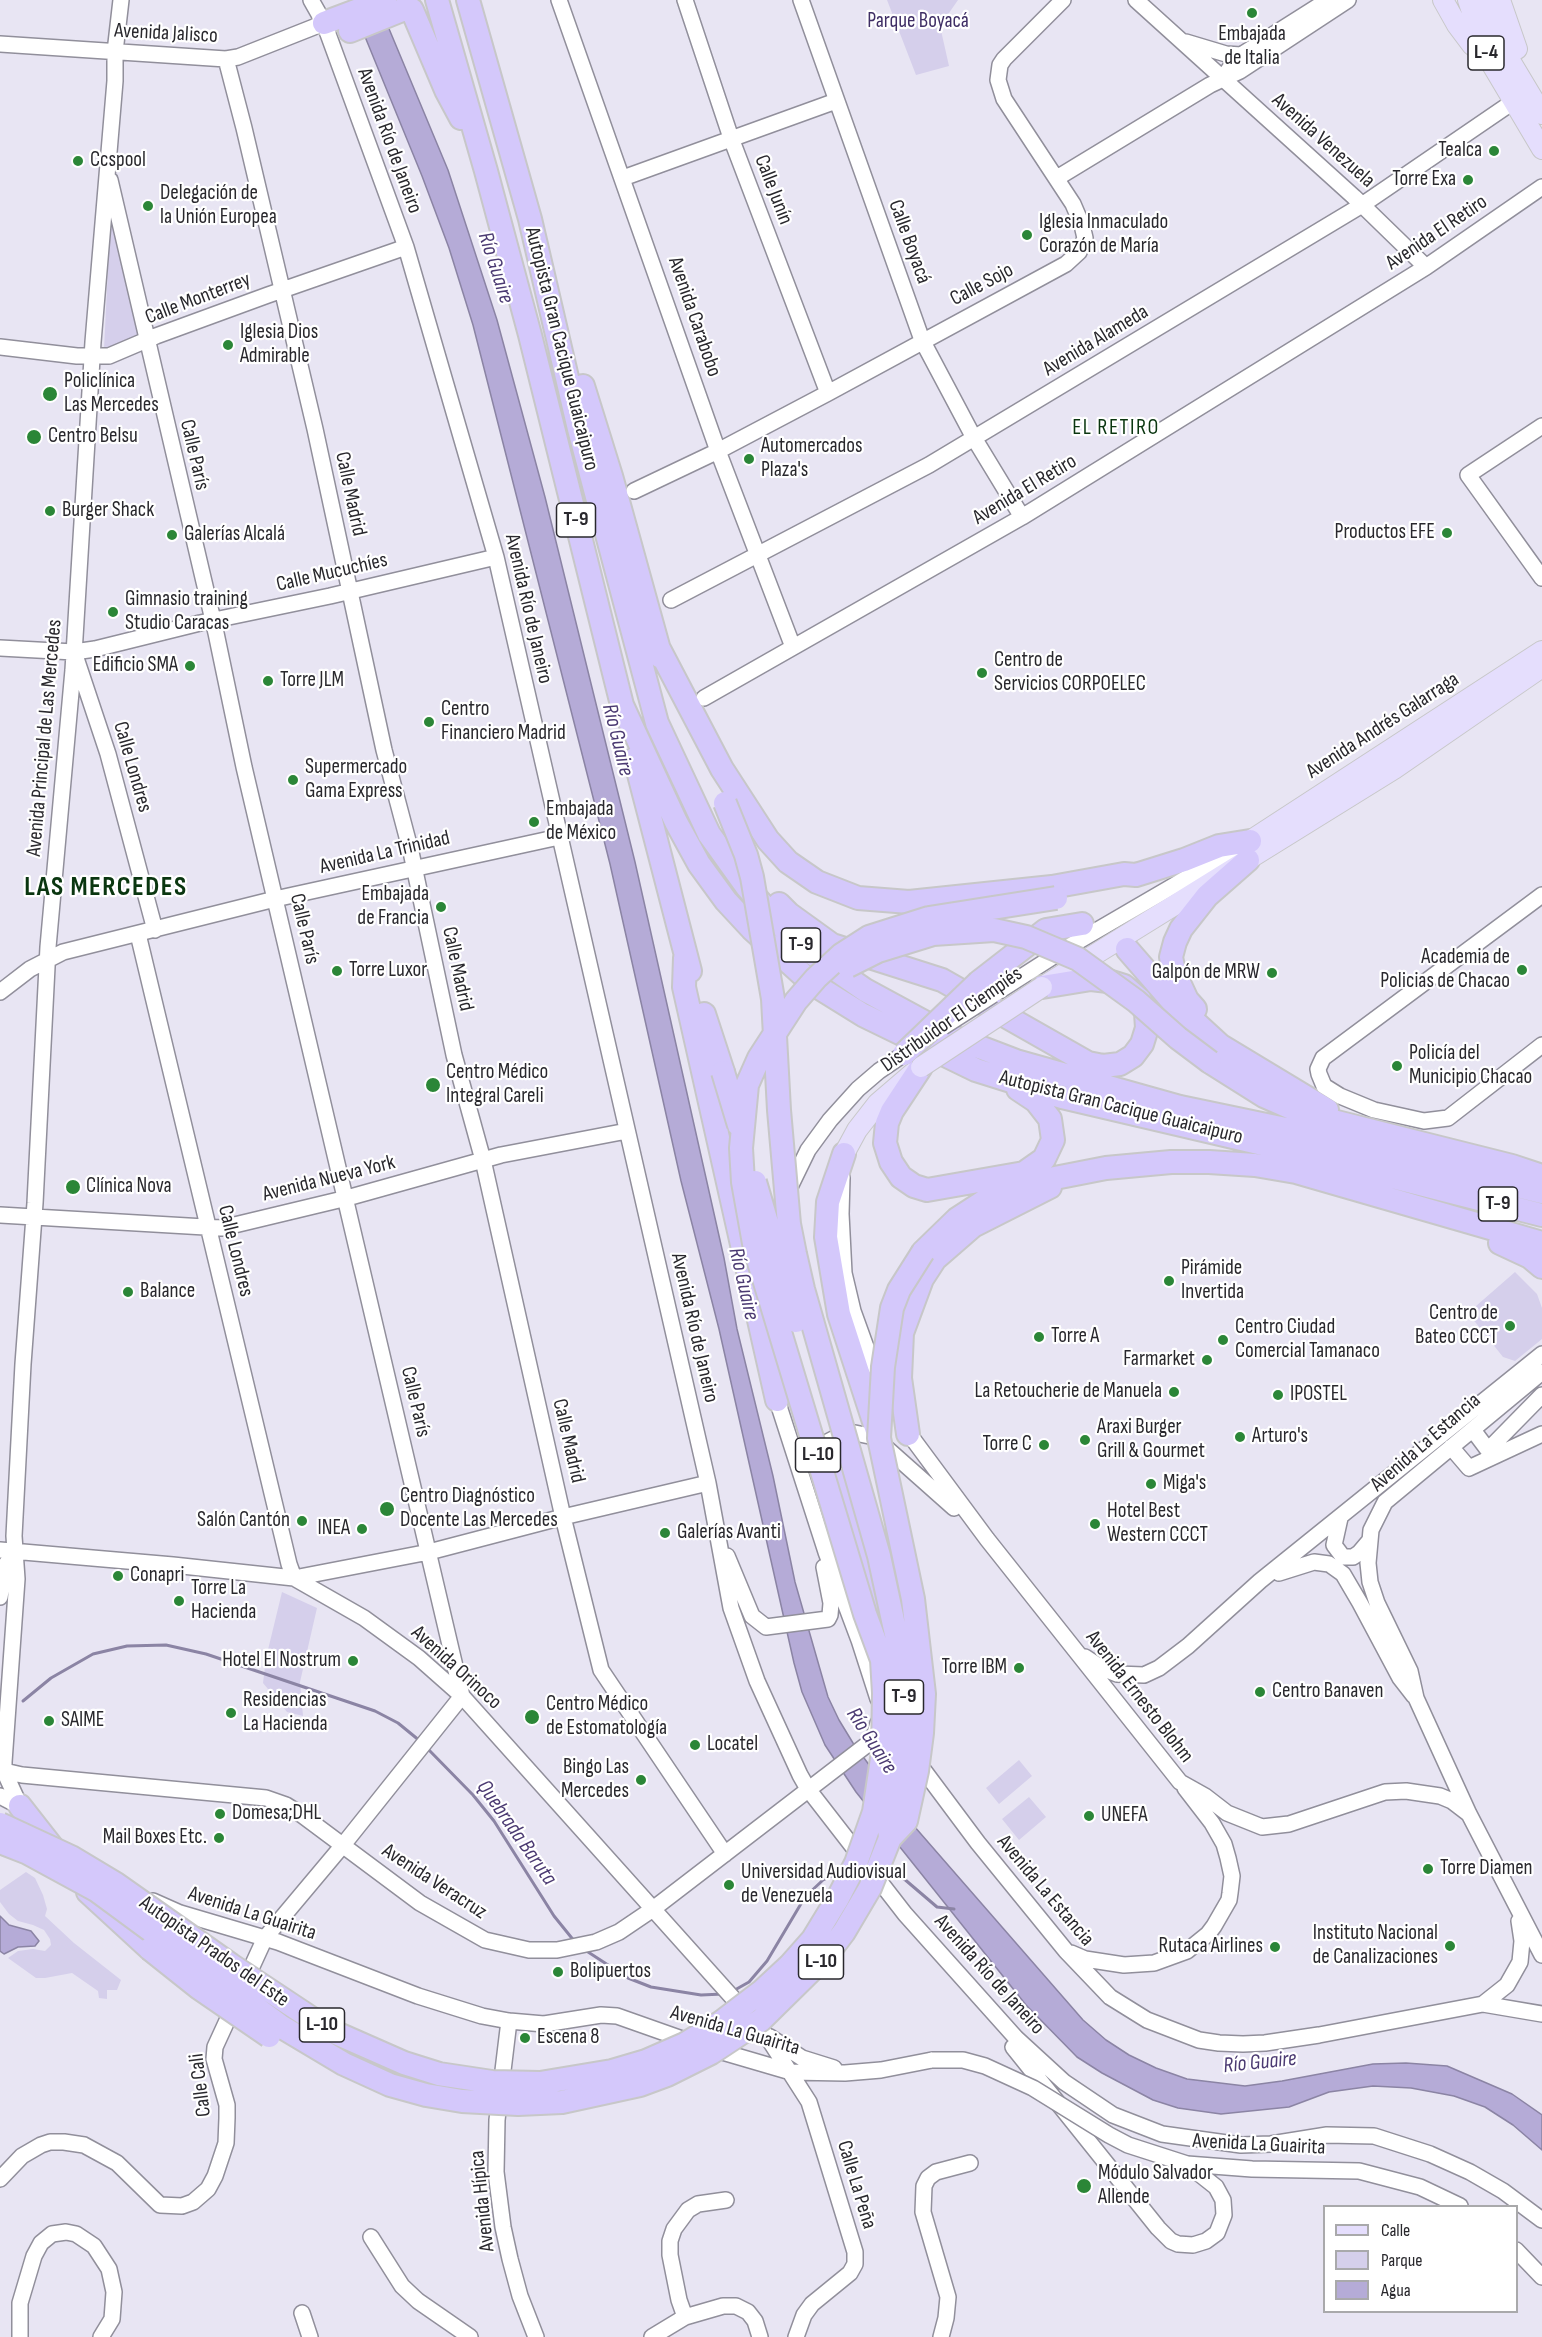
<!DOCTYPE html>
<html>
<head>
<meta charset="utf-8">
<style>
  body { margin:0 }
  #map { position:relative; width:1542px; height:2337px; overflow:hidden; background:#e8e5f3; font-family:"Sofia Sans Condensed",sans-serif }
  canvas { display:block }
  .legend { position:absolute; left:1323px; top:2205px; width:195px; height:108px; box-sizing:border-box; background:#fff; border:2px solid #a9a9ab; margin:0; padding:8px 10px; list-style:none; font-size:18px; color:#29282d }
  .legend li { display:flex; align-items:center; gap:12px; height:30px }
  .legend b { width:30px; border:2px solid #a9a9ab }
</style>
</head>
<body>
<div id="map">
<canvas width="1542" height="2337"></canvas>
<ul class="legend">
<li><b style="height:8px;background:#e5defd"></b>Calle</li>
<li><b style="height:16px;background:#d5cfeb"></b>Parque</li>
<li><b style="height:16px;background:#b5abd7"></b>Agua</li>
</ul>
</div>
<script>
const ctx = document.querySelector('canvas').getContext('2d');
ctx.lineJoin = 'round';
function fill(path, color) { ctx.fillStyle = color; ctx.fill(path, 'evenodd'); }
const toPath = rows => new Path2D(rows.map(r => 'M' + r).join(''));
function strokePath(path, color, width, dash) { ctx.strokeStyle = color; ctx.lineWidth = width; ctx.lineCap = dash ? 'butt' : 'round'; ctx.setLineDash(dash || []); ctx.stroke(path); }
function write(font, color, halo, rows, align = 'center') {
  ctx.font = font + ' "Sofia Sans Condensed",sans-serif'; ctx.lineWidth = 4.5; ctx.setLineDash([]); ctx.textBaseline = 'middle'; ctx.strokeStyle = halo; ctx.fillStyle = color; for (const [text, x, y, turn = 0] of rows) {
    ctx.save(); ctx.translate(x, y); ctx.rotate((+turn || 0) * Math.PI / 180); ctx.textAlign = isNaN(turn) ? turn : align; if (halo) ctx.strokeText(text, 0, 0); ctx.fillText(text, 0, 0); ctx.restore();
  }
}
fill(toPath([
  [887,0,958,0,940,26,949,66,916,75],
  [111,208,141,335,104,349],
  [1515,1272,1537,1294,1542,1308,1542,1339,1515,1361,1503,1357,1468,1313],
  [282,1592,317,1608,300,1682,303,1716,287,1712,263,1683,266,1658],
  [1019,1760,1032,1776,999,1804,986,1788],
  [1029,1797,1046,1817,1019,1840,1002,1819],
  [26,1872,35,1878,43,1895,47,1909,45,1916,74,1943,121,1980,117,1990,107,1990,107,1999,99,1998,98,1991,72,1973,45,1978,36,1978,8,1958,18,1951,33,1949,45,1951,51,1945,50,1939,44,1930,33,1925,18,1921,9,1914,0,1902,0,1890]
]), '#d5cfeb');
const water = toPath([
  [350,0,377,0,448,170,497,320,545,497,635,862,724,1258,737,1329,773,1476,795,1582,828,1697,839,1720,853,1743,914,1826,1083,2020,1106,2040,1129,2055,1156,2068,1187,2079,1245,2086,1282,2081,1373,2064,1406,2063,1447,2066,1512,2094,1542,2115,1542,2150,1513,2125,1485,2107,1454,2096,1411,2088,1373,2086,1329,2092,1289,2107,1221,2114,1178,2108,1153,2100,1102,2073,1077,2057,1026,2005,856,1792,825,1745,802,1692,794,1663,719,1329,681,1181,610,864,473,325,449,248,422,176,350,0],
  [0,1916,9,1925,31,1931,39,1941,35,1946,18,1947,4,1954,0,1951,0,1916]
]);
fill(water, '#b5abd7');
strokePath(water, '#8b84a4', 1.5);
strokePath(toPath([
  [23,1701,51,1678,93,1654,127,1646,166,1645,206,1654,375,1711,398,1723,420,1741],
  [427,1748,473,1795,494,1821,554,1916,575,1942],
  [896,1872,937,1907,954,1909],
  [585,1950,628,1978,651,1987,701,1995,723,1994],
  [733,1991,749,1982,767,1961,805,1897,823,1880,842,1871]
]), '#8b84a4', 3);
const minor = toPath([
  [311,0,324,23,406,247,496,557,708,1483,731,1608,757,1681,800,1775,808,1789,905,1914,1016,2038,1064,2082,1113,2115,1162,2134,1241,2145,1271,2144,1327,2135,1374,2136,1430,2154,1470,2172,1503,2191,1542,2220],
  [559,0,718,451,793,647],
  [685,0,731,138,828,393],
  [801,0,922,340,974,438,1022,517],
  [1136,0,1354,197,1426,267],
  [1186,42,1226,54,1241,55],
  [0,44,226,59,238,57,324,23],
  [226,59,244,128,315,429,384,750,411,852,454,1055,483,1160,563,1517,601,1670,725,1854],
  [1223,78,1234,62,1241,55,1328,0],
  [623,178,836,101],
  [1057,178,1210,85,1240,71,1348,0],
  [110,180,216,633,244,767,462,1696],
  [0,347,77,356,109,356,156,336,268,295,406,247],
  [1542,426,1468,475,1542,578],
  [634,491,718,451,828,393,1066,264,1079,252,1085,238,1082,225,1073,204,1004,99,998,80,1000,65,1004,59,1063,0],
  [671,600,929,465,1362,205,1523,95],
  [0,648,74,652,95,649,200,623,330,596,496,557],
  [77,661,108,754,155,930],
  [704,698,1022,517,1426,267,1542,187],
  [1542,895,1323,1058,1318,1069,1319,1074,1324,1086,1340,1096,1374,1110,1424,1121,1448,1118,1542,1045],
  [138,934,289,1564,294,1578],
  [0,992,30,969,63,952,275,899,559,837],
  [993,995,1065,949,1240,847],
  [842,1178,841,1214,844,1273,853,1311,866,1347,881,1379],
  [789,1189,808,1150,830,1120,858,1089,879,1071,904,1054],
  [0,1215,222,1228,347,1198,501,1155,627,1131],
  [1542,1372,1385,1502,1371,1530,1368,1563,1370,1582,1377,1603,1410,1671,1416,1698,1469,1814,1542,1955],
  [776,1392,777,1400,826,1552,859,1640,878,1699],
  [904,1427,987,1539,1180,1782,1205,1796,1227,1813,1262,1827,1289,1824,1385,1792,1406,1791,1440,1796,1452,1801,1469,1814],
  [1473,1430,1488,1450,1542,1395],
  [1451,1447,1469,1468,1542,1434],
  [813,1457,820,1446,839,1436,855,1433,874,1437,954,1508],
  [1340,1518,1334,1545,1343,1557,1353,1557,1359,1553,1370,1540],
  [0,1550,173,1565,294,1578,364,1618,419,1658,462,1696,766,2035,809,2102,855,2252,855,2264,850,2273,812,2304,804,2315,796,2337],
  [727,1556,752,1616,766,1627,828,1619,830,1615,831,1603,824,1567],
  [1279,1573,1314,1562,1329,1564,1343,1574,1360,1603,1400,1678,1414,1696],
  [294,1578,429,1552,563,1517,708,1483],
  [0,1597,6,1564,16,1551],
  [1085,1657,1100,1667,1117,1674,1144,1675,1159,1668,1188,1646,1260,1581,1542,1354],
  [916,1760,978,1843,1066,1951,1110,1997,1147,2020,1199,2040,1219,2043,1243,2044,1265,2043,1319,2035,1483,2004,1542,2014],
  [0,1770,22,1775,266,1798,286,1805,302,1815,420,1903,485,1940,529,1950,557,1950,596,1942,619,1932,653,1909,873,1740,878,1723],
  [0,1796,21,1807],
  [20,1806,4,1771,4,1762,17,1579,14,1536,23,1364,35,1203,48,947,73,670,93,342,115,81,115,52,121,0],
  [153,1901,180,1913,278,1942,418,1996,482,2016,509,2021,544,2024,601,2015,617,2016,702,2046,791,2072,845,2073,881,2070,932,2060],
  [1071,1953,1085,1959,1124,1965,1154,1963,1187,1951,1208,1934,1214,1926,1229,1900,1230,1893,1232,1876,1228,1858,1224,1844,1212,1823,1185,1788],
  [1483,2004,1507,1985,1520,1962,1522,1941,1519,1921],
  [509,2021,497,2120,496,2172,503,2227,510,2259,520,2296,536,2337],
  [770,2037,802,2058,834,2068],
  [1013,2047,1158,2228,1171,2241,1178,2244,1193,2245,1206,2241,1217,2233,1224,2215,1223,2200,1216,2187,1187,2164],
  [1187,2164,1252,2169,1359,2171,1420,2187,1460,2206],
  [0,2179,22,2156,41,2145,50,2142,64,2142,84,2145,117,2163,160,2205,182,2206,193,2202,208,2189,215,2176,226,2143,227,2118,227,2105,214,2059,215,2047,265,1938,343,1845,462,1696],
  [371,2237,402,2286,418,2301,470,2337],
  [1516,2250,1542,2277],
  [302,2313,310,2337],
  [685,2317,679,2300,670,2255,670,2241,674,2229,688,2210,698,2204,726,2200],
  [20,2337,20,2303,34,2256,41,2243,52,2234,66,2232,76,2234,94,2246,109,2269,114,2292,112,2319,101,2337],
  [652,2337,685,2317,723,2306,736,2306,748,2312,755,2321,760,2337],
  [941,2337,946,2318,948,2297,923,2212,924,2186,928,2178,936,2172,970,2163]
]);
const major = toPath([
  [1443,0,1457,25,1472,45,1482,53],
  [1468,0,1488,58,1542,149],
  [1484,0,1503,49,1542,114],
  [1500,0,1517,49],
  [1250,841,1542,651],
  [1044,986,1394,769,1542,667],
  [844,1154,857,1130,878,1103,913,1073]
]);
const highway = toPath([
  [437,0,486,171,530,335,622,705,676,822,699,864,726,901,752,929,813,984,863,1015,976,1070,1062,1097,1263,1144,1542,1215],
  [468,0,530,219,579,429,657,723,709,834,747,887,775,919,803,947,865,990,948,1035,1016,1061,1180,1107,1295,1131,1542,1192],
  [324,23,385,0],
  [350,31,402,10,412,10,446,90,461,118],
  [583,386,611,476,661,657],
  [657,645,722,769,768,840,788,862,817,882,858,898,909,902,1052,887,1124,874,1136,875,1184,860,1219,846,1250,841],
  [635,759,690,971],
  [779,904,789,914,832,945,942,980,1088,1063,1103,1066,1120,1064,1133,1056,1142,1044,1147,1028,1146,1013,1140,1000,1124,986,1108,981,1091,979,1042,987],
  [1127,949,1173,1002,1221,1046,1327,1110],
  [685,958,684,987,777,1400],
  [979,982,1046,930,1082,924],
  [1195,1009,1187,1000,1174,972,1171,957,1175,942,1181,929,1207,896,1248,860],
  [704,1014,723,1072],
  [1210,1062,1264,1096,1305,1114,1512,1166,1542,1176],
  [921,1067,892,1111,887,1123,885,1143,891,1162,901,1177,914,1186,927,1190,1024,1173,1044,1159,1053,1140,1050,1119,1036,1101,1018,1089],
  [844,1154,828,1202,826,1237,839,1314,879,1437],
  [1500,1243,1530,1257,1542,1267],
  [923,1252,957,1219,994,1195,1014,1186,1106,1168,1171,1162,1209,1162,1255,1165,1296,1172,1542,1243],
  [908,1434,900,1378,902,1333,922,1279,935,1259,973,1226,1050,1187],
  [841,1477,879,1610,882,1651],
  [20,1806,56,1852],
  [88,1892,150,1949]
]);
strokePath(minor, '#918f9b', 18);
strokePath(major, '#c7c7c8', 22);
strokePath(highway, '#c7c7c8', 26);
strokePath(minor, '#fff', 15);
strokePath(major, '#e5defd', 20);
strokePath(highway, '#d4c8fb', 22);
const minorBridge = toPath([
  [943,1027,993,995],
  [932,2060,963,2060,985,2066,1033,2088,1109,2135,1128,2145,1187,2164]
]);
const majorBridge = toPath([
  [921,1067,1042,987]
]);
const highwayBridge = toPath([
  [848,966,878,951,933,934,994,930,1026,937,1078,959,1136,1001,1178,1038,1210,1062],
  [904,1054,979,982],
  [723,1072,739,1125],
  [755,1182,796,1321],
  [0,1824,71,1857,116,1884,231,1965,329,2030,404,2063,439,2074,492,2082,540,2083,612,2071,646,2061,685,2044,720,2023,762,1991,790,1965,813,1939,838,1898,856,1863,874,1812,883,1752,884,1693,882,1660,865,1614,755,1249,743,1182,741,1148,747,1085,759,1058,796,1001,816,978,841,955,869,937,929,918,1056,898],
  [890,1838,906,1821,917,1771,922,1733,924,1694,913,1599,879,1438,883,1367,892,1308,899,1290,923,1252],
  [0,1842,28,1853,96,1890,282,2027,344,2064,390,2085,426,2095,462,2101,518,2104,562,2102,640,2085,667,2075,711,2053,761,2020,825,1957,844,1932,870,1888,890,1838,888,1816,900,1773,904,1731,903,1691,899,1648,879,1556,803,1289,795,1254,789,1224,779,1110,773,999,752,877,746,855,725,803],
  [150,1949,199,1988,269,2036]
]);
strokePath(minorBridge, '#918f9b', 18, []);
strokePath(majorBridge, '#c7c7c8', 22, []);
strokePath(highwayBridge, '#c7c7c8', 26, []);
strokePath(minorBridge, '#fff', 15);
strokePath(majorBridge, '#e5defd', 20);
strokePath(highwayBridge, '#d4c8fb', 22);
for (const [x, y, r, color] of [
  [1252,13,6,"#2b8637"],
  [1494,151,6,"#2b8637"],
  [78,161,6,"#2b8637"],
  [1468,180,6,"#2b8637"],
  [148,206,6,"#2b8637"],
  [1027,235,6,"#2b8637"],
  [228,345,6,"#2b8637"],
  [50,394,8,"#2b8637"],
  [34,437,8,"#2b8637"],
  [749,459,6,"#2b8637"],
  [50,511,6,"#2b8637"],
  [1447,533,6,"#2b8637"],
  [172,535,6,"#2b8637"],
  [113,612,6,"#2b8637"],
  [190,666,6,"#2b8637"],
  [982,673,6,"#2b8637"],
  [268,681,6,"#2b8637"],
  [429,722,6,"#2b8637"],
  [293,780,6,"#2b8637"],
  [534,822,6,"#2b8637"],
  [441,907,6,"#2b8637"],
  [1522,970,6,"#2b8637"],
  [337,971,6,"#2b8637"],
  [1272,973,6,"#2b8637"],
  [1397,1066,6,"#2b8637"],
  [433,1085,8,"#2b8637"],
  [73,1187,8,"#2b8637"],
  [1169,1281,6,"#2b8637"],
  [128,1292,6,"#2b8637"],
  [1510,1326,6,"#2b8637"],
  [1039,1337,6,"#2b8637"],
  [1223,1340,6,"#2b8637"],
  [1207,1360,6,"#2b8637"],
  [1174,1392,6,"#2b8637"],
  [1278,1395,6,"#2b8637"],
  [1240,1437,6,"#2b8637"],
  [1085,1440,6,"#2b8637"],
  [1044,1445,6,"#2b8637"],
  [1151,1484,6,"#2b8637"],
  [387,1509,8,"#2b8637"],
  [302,1521,6,"#2b8637"],
  [1095,1524,6,"#2b8637"],
  [362,1529,6,"#2b8637"],
  [665,1533,6,"#2b8637"],
  [118,1576,6,"#2b8637"],
  [179,1601,6,"#2b8637"],
  [353,1661,6,"#2b8637"],
  [1019,1668,6,"#2b8637"],
  [1260,1692,6,"#2b8637"],
  [231,1713,6,"#2b8637"],
  [532,1717,8,"#2b8637"],
  [49,1721,6,"#2b8637"],
  [695,1745,6,"#2b8637"],
  [641,1780,6,"#2b8637"],
  [220,1814,6,"#2b8637"],
  [1089,1816,6,"#2b8637"],
  [219,1838,6,"#2b8637"],
  [1428,1869,6,"#2b8637"],
  [729,1885,6,"#2b8637"],
  [1450,1946,6,"#2b8637"],
  [1275,1947,6,"#2b8637"],
  [558,1972,6,"#2b8637"],
  [525,2038,6,"#2b8637"],
  [1084,2186,8,"#2b8637"]
]) { const dot = new Path2D(); dot.arc(x, y, r, 0, 2 * Math.PI); ctx.fillStyle = color; ctx.fill(dot); strokePath(dot, '#fff', 2); }
for (const [x, y, w] of [
  [1486,53,36],
  [576,520,39],
  [801,945,39],
  [1498,1204,39],
  [818,1455,45],
  [904,1697,39],
  [821,1962,45],
  [322,2025,45]
]) { const box = new Path2D(); box.roundRect(x - w / 2, y - 17, w, 34, 4.5); ctx.fillStyle = '#fff'; ctx.fill(box); strokePath(box, '#29282d', 1.5); }
write('bold 20px', '#29282d', null, [
  ["L-4",1486,53],
  ["T-9",576,520],
  ["T-9",801,945],
  ["T-9",1498,1204],
  ["L-10",818,1455],
  ["T-9",904,1697],
  ["L-10",821,1962],
  ["L-10",322,2025]
]);
write('21px', '#3f2e65', '#fff', [
  ["Parque Boyacá",918,22]
]);
write('21px', '#29282d', '#fff', [
  ["Avenida Jalisco",166,34,3],
  ["Avenida Río de Janeiro",389,141,70],
  ["Avenida Venezuela",1323,141,42],
  ["Calle Junín",773,190,69],
  ["Avenida El Retiro",1437,233,-34],
  ["Calle Boyacá",909,242,70],
  ["Calle Sojo",982,285,-28],
  ["Calle Monterrey",198,299,-21],
  ["Avenida Carabobo",694,317,71],
  ["Avenida Alameda",1096,341,-31],
  ["Autopista Gran Cacique Guaicaipuro",561,349,76],
  ["Calle París",194,455,77],
  ["Avenida El Retiro",1025,490,-31],
  ["Calle Madrid",350,494,78],
  ["Calle Mucuchíes",332,573,-13],
  ["Avenida Río de Janeiro",528,609,77],
  ["Avenida Andrés Galarraga",1383,726,-33],
  ["Avenida Principal de Las Mercedes",45,738,-85],
  ["Calle Londres",132,767,74],
  ["Avenida La Trinidad",385,853,-13],
  ["Calle París",304,929,77],
  ["Calle Madrid",457,969,78],
  ["Distribuidor El Ciempiés",952,1020,-35],
  ["Autopista Gran Cacique Guaicaipuro",1121,1108,14],
  ["Avenida Nueva York",329,1179,-14],
  ["Calle Londres",235,1251,76],
  ["Avenida Río de Janeiro",694,1328,77],
  ["Calle París",415,1402,77],
  ["Calle Madrid",568,1441,77],
  ["Avenida La Estancia",1426,1443,-41],
  ["Avenida Orinoco",456,1668,42],
  ["Avenida Ernesto Blohm",1139,1697,52],
  ["Avenida Veracruz",434,1882,33],
  ["Avenida La Estancia",1045,1891,50],
  ["Avenida La Guairita",252,1914,18],
  ["Autopista Prados del Este",214,1952,35],
  ["Avenida Río de Janeiro",989,1975,48],
  ["Avenida La Guairita",735,2031,16],
  ["Calle Cali",201,2085,-97],
  ["Avenida La Guairita",1259,2145,3],
  ["Calle La Peña",856,2185,73],
  ["Avenida Hípica",483,2201,-96]
]);
write('21px', '#29282d', '#fff', [
  ["Embajada",1252,35,"center"],
  ["de Italia",1252,59,"center"],
  ["Tealca",1482,151,"right"],
  ["Ccspool",90,161],
  ["Torre Exa",1456,180,"right"],
  ["Delegación de",160,194],
  ["la Unión Europea",160,218],
  ["Iglesia Inmaculado",1039,223],
  ["Corazón de María",1039,247],
  ["Iglesia Dios",240,333],
  ["Admirable",240,357],
  ["Policlínica",64,382],
  ["Las Mercedes",64,406],
  ["Centro Belsu",48,437],
  ["Automercados",761,447],
  ["Plaza's",761,471],
  ["Burger Shack",62,511],
  ["Productos EFE",1435,533,"right"],
  ["Galerías Alcalá",184,535],
  ["Gimnasio training",125,600],
  ["Studio Caracas",125,624],
  ["Centro de",994,661],
  ["Servicios CORPOELEC",994,685],
  ["Edificio SMA",178,666,"right"],
  ["Torre JLM",280,681],
  ["Centro",441,710],
  ["Financiero Madrid",441,734],
  ["Supermercado",305,768],
  ["Gama Express",305,792],
  ["Embajada",546,810],
  ["de México",546,834],
  ["Embajada",429,895,"right"],
  ["de Francia",429,919,"right"],
  ["Academia de",1510,958,"right"],
  ["Policias de Chacao",1510,982,"right"],
  ["Torre Luxor",349,971],
  ["Galpón de MRW",1260,973,"right"],
  ["Policía del",1409,1054],
  ["Municipio Chacao",1409,1078],
  ["Centro Médico",446,1073],
  ["Integral Careli",446,1097],
  ["Clínica Nova",86,1187],
  ["Pirámide",1181,1269],
  ["Invertida",1181,1293],
  ["Balance",140,1292],
  ["Centro de",1498,1314,"right"],
  ["Bateo CCCT",1498,1338,"right"],
  ["Centro Ciudad",1235,1328],
  ["Comercial Tamanaco",1235,1352],
  ["Torre A",1051,1337],
  ["Farmarket",1195,1360,"right"],
  ["La Retoucherie de Manuela",1162,1392,"right"],
  ["IPOSTEL",1290,1395],
  ["Araxi Burger",1097,1428],
  ["Grill & Gourmet",1097,1452],
  ["Arturo's",1252,1437],
  ["Torre C",1032,1445,"right"],
  ["Miga's",1163,1484],
  ["Centro Diagnóstico",400,1497],
  ["Docente Las Mercedes",400,1521],
  ["Hotel Best",1107,1512],
  ["Western CCCT",1107,1536],
  ["Salón Cantón",290,1521,"right"],
  ["INEA",350,1529,"right"],
  ["Galerías Avanti",677,1533],
  ["Conapri",130,1576],
  ["Torre La",191,1589],
  ["Hacienda",191,1613],
  ["Hotel El Nostrum",341,1661,"right"],
  ["Torre IBM",1007,1668,"right"],
  ["Centro Banaven",1272,1692],
  ["Residencias",243,1701],
  ["La Hacienda",243,1725],
  ["Centro Médico",546,1705],
  ["de Estomatología",546,1729],
  ["SAIME",61,1721],
  ["Locatel",707,1745],
  ["Bingo Las",629,1768,"right"],
  ["Mercedes",629,1792,"right"],
  ["Domesa;DHL",232,1814],
  ["UNEFA",1101,1816],
  ["Mail Boxes Etc.",207,1838,"right"],
  ["Torre Diamen",1440,1869],
  ["Universidad Audiovisual",741,1873],
  ["de Venezuela",741,1897],
  ["Instituto Nacional",1438,1934,"right"],
  ["de Canalizaciones",1438,1958,"right"],
  ["Rutaca Airlines",1263,1947,"right"],
  ["Bolipuertos",570,1972],
  ["Escena 8",537,2038],
  ["Módulo Salvador",1098,2174],
  ["Allende",1098,2198]
], 'left');
write('italic 22px', '#4b3a72', '#fff', [
  ["Río Guaire",495,268,72],
  ["Río Guaire",617,740,76],
  ["Río Guaire",743,1284,77],
  ["Río Guaire",871,1741,57],
  ["Quebrada Baruta",516,1833,55],
  ["Río Guaire",1260,2063,-6]
]);
ctx.letterSpacing = '1.5px';
write('22px', '#0a3610', '#fff', [
  ["EL RETIRO",1116,428]
]);
ctx.letterSpacing = '0px';
ctx.letterSpacing = '1.5px';
write('bold 27px', '#0a3610', '#fff', [
  ["LAS MERCEDES",106,888]
]);
ctx.letterSpacing = '0px';
</script>
</body>
</html>
